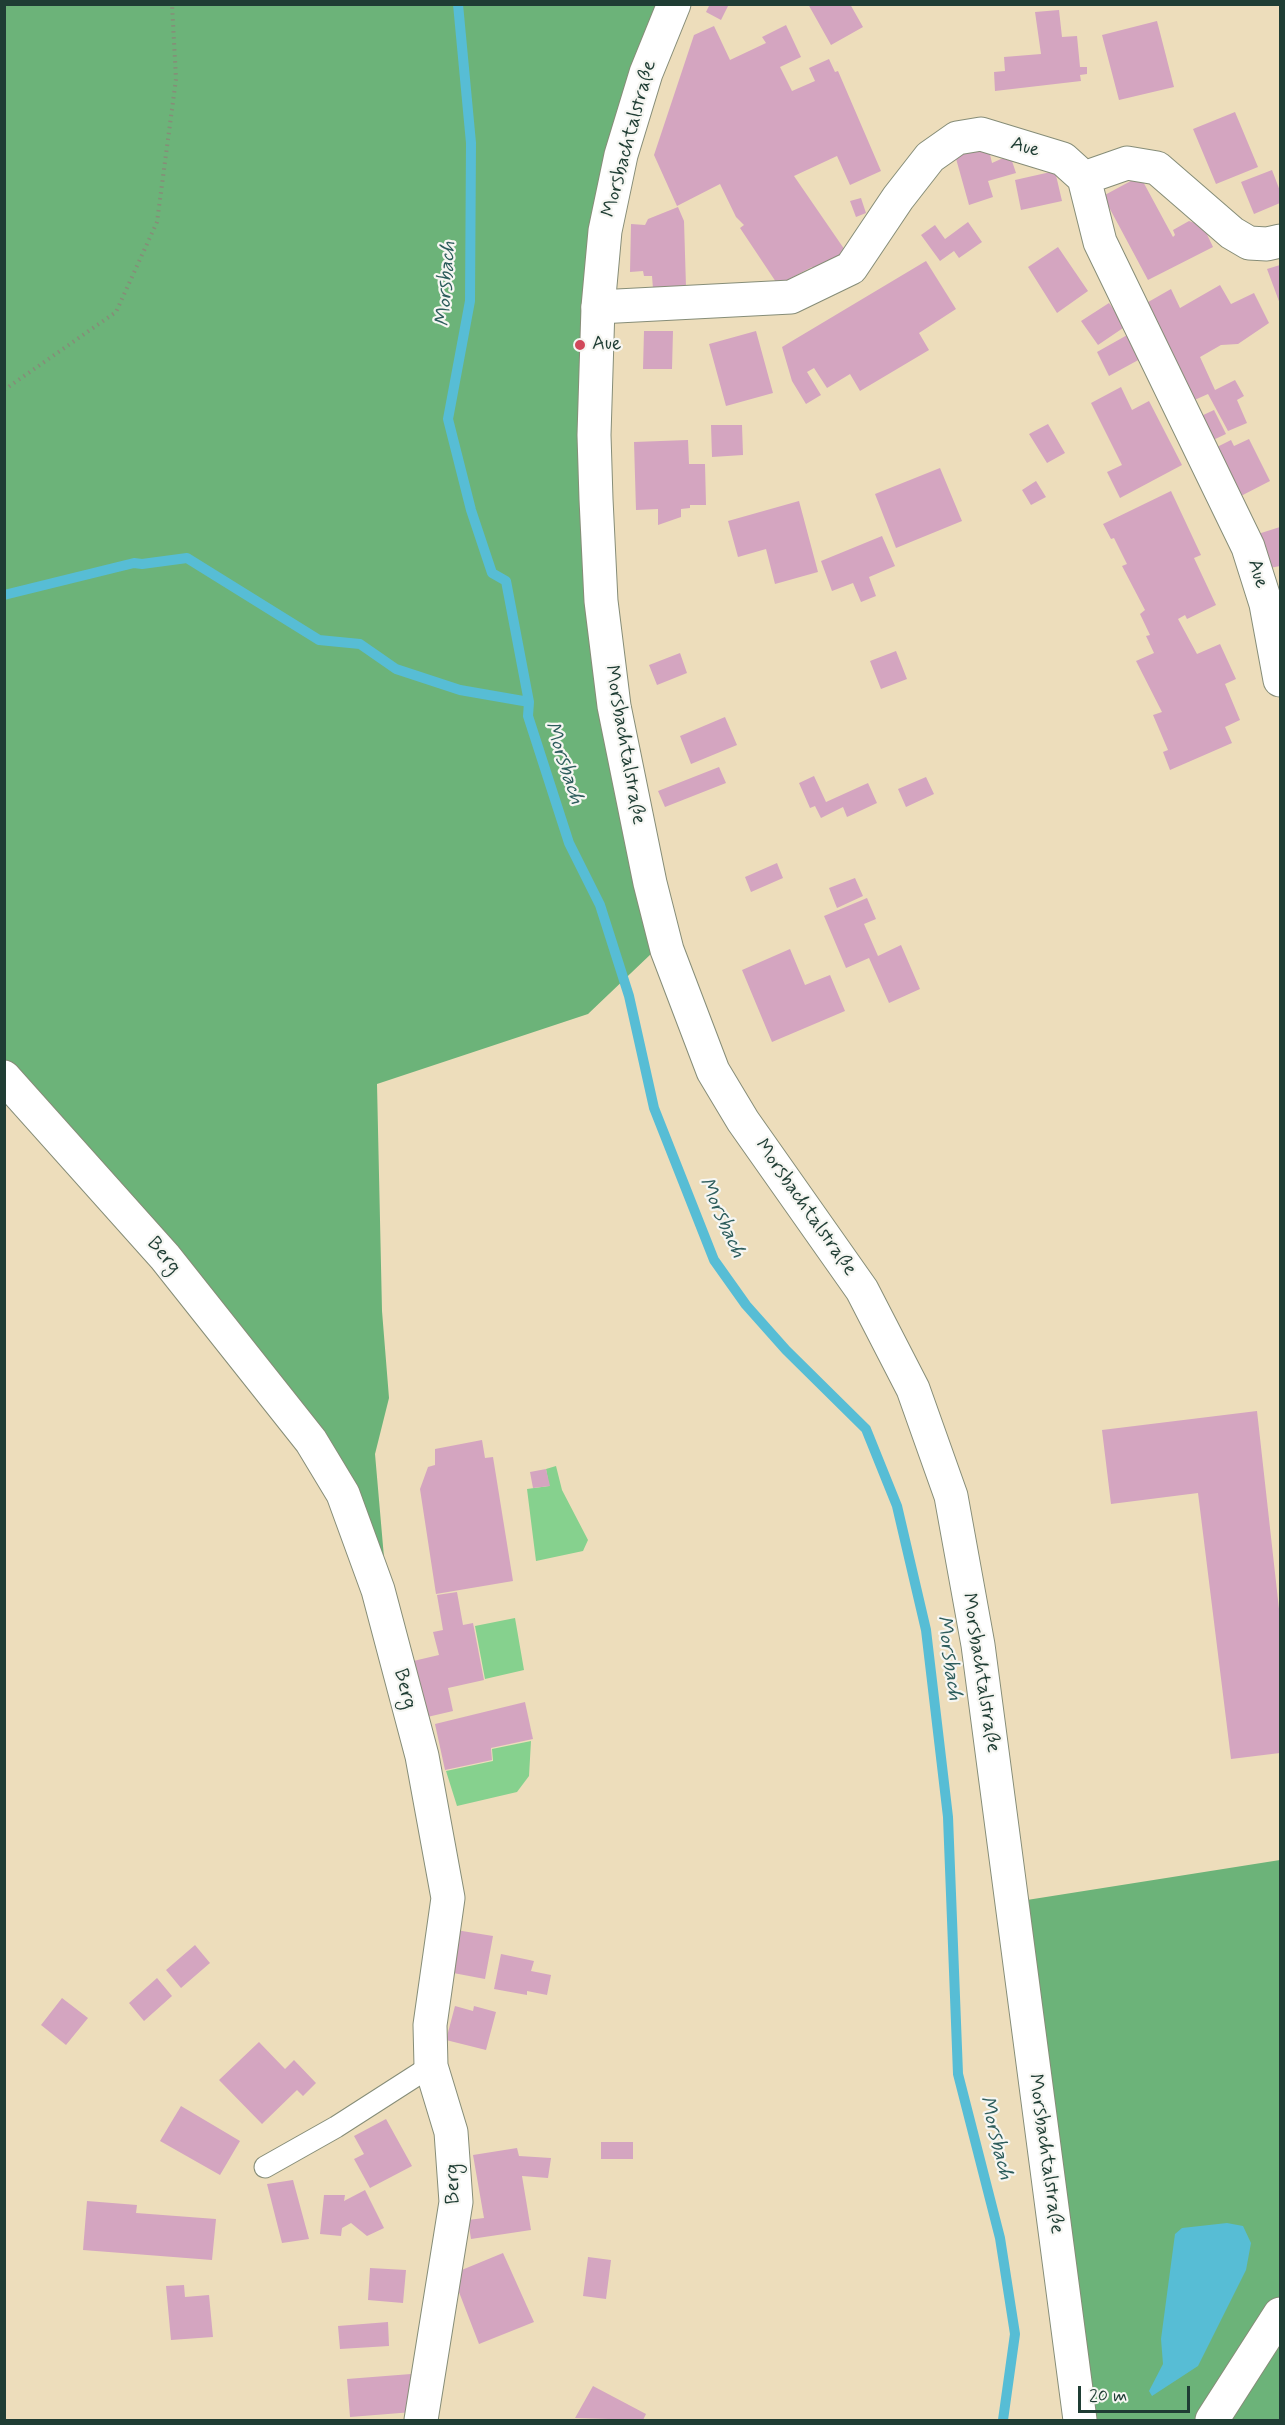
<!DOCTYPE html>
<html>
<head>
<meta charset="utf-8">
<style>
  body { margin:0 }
  #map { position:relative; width:1285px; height:2425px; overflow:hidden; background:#edddbb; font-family:Mynerve,sans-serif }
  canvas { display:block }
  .frame { position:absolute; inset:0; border:6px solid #1f3d34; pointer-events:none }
  .scale { position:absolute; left:1078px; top:2386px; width:112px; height:27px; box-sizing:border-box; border:3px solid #1f3d34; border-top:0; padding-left:8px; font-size:18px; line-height:21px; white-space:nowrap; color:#1f3d34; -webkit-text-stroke:4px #f6f6f2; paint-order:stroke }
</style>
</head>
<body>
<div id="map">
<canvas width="1285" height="2425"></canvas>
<div class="frame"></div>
<div class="scale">20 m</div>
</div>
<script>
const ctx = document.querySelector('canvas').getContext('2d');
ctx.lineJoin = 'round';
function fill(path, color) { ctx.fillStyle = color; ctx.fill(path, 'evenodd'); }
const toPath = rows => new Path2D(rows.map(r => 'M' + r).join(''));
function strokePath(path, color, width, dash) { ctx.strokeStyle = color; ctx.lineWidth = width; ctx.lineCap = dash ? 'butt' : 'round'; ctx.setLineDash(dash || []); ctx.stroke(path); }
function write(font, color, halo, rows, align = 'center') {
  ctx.font = font + ' Mynerve,sans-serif'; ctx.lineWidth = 4.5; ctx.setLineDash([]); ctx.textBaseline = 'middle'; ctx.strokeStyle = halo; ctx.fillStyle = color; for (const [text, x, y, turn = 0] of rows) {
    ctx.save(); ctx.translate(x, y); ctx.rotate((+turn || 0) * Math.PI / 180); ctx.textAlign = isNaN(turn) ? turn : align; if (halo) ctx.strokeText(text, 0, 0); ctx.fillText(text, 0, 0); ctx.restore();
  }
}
fill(toPath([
  [556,1466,562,1490,588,1540,583,1551,536,1561,527,1489,549,1486,546,1469],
  [515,1618,524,1670,485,1679,475,1626],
  [531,1741,529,1776,517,1792,457,1806,446,1771,493,1761,492,1749]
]), '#86d18e');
fill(toPath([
  [5,5,662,5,589,407,652,953,588,1014,377,1084,382,1311,389,1398,375,1454,387,1592,350,1489,5,1088],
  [1280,1860,1280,2420,1093,2420,1027,1900]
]), '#6cb379');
fill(toPath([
  [1227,2223,1243,2226,1251,2243,1246,2270,1198,2366,1152,2396,1149,2391,1163,2364,1161,2339,1175,2234,1182,2228]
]), '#57bdd5');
strokePath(toPath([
  [458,4,471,143,470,301,448,419,471,510,492,573,506,581,529,702,528,716,569,843,600,905,629,996,654,1108,714,1260,746,1305,786,1350,866,1429,897,1506,926,1630,948,1817,958,2074,1000,2238,1015,2334,1003,2420],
  [4,595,134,563,142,564,187,558,319,640,360,644,396,669,460,690,529,702]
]), '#57bdd5', 10);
fill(toPath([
  [710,4,729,4,721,20,706,12],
  [808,4,850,4,863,27,831,45],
  [1059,10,1062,37,1077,36,1080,67,1087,67,1087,74,1080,75,1081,81,995,91,994,72,1005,71,1004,57,1041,54,1035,12],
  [1157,21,1174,87,1119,100,1102,35],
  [786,25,801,57,780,67,792,91,815,81,809,68,829,59,835,72,838,71,881,171,850,185,837,156,794,176,849,256,816,271,812,267,778,285,740,228,744,225,736,217,720,184,677,206,654,155,694,35,714,26,730,60,766,43,762,37],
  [1235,112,1258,167,1216,184,1193,129],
  [988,146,992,163,1010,155,1016,173,988,181,993,197,969,205,955,155],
  [1272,170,1280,191,1280,203,1254,214,1241,182],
  [1055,171,1062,201,1021,210,1015,180],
  [1140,176,1173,237,1175,235,1173,230,1189,221,1203,226,1213,247,1148,280,1103,196],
  [861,198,866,213,856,217,850,201],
  [678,207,684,221,686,287,653,289,652,276,644,276,643,271,630,272,631,224,645,225,648,219],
  [968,222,982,242,959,258,954,251,940,261,921,235,935,225,945,239],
  [1058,247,1088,291,1057,313,1028,267],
  [926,261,956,309,919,333,929,350,860,391,850,374,827,388,814,368,807,372,821,395,806,404,792,381,782,347],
  [1280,265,1280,304,1267,269],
  [1220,285,1231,304,1254,293,1269,323,1238,344,1221,345,1200,357,1215,390,1235,380,1244,396,1237,400,1247,423,1228,431,1208,394,1190,402,1143,305,1171,289,1180,308],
  [1109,303,1126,326,1098,345,1081,321],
  [644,331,673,331,672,369,643,369],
  [756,331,773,393,726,406,709,344],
  [1129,334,1142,358,1109,376,1097,352],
  [1121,387,1132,410,1149,401,1182,465,1120,498,1107,472,1122,465,1091,403],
  [1214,410,1226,434,1211,441,1199,417],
  [1048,424,1065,453,1047,463,1029,434],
  [711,425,742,425,743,455,712,457],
  [1249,439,1270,481,1237,498,1213,449,1231,440,1234,446],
  [688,440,689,464,705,464,706,505,690,505,690,508,681,509,681,517,658,525,658,509,636,510,634,442],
  [940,468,962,521,896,548,875,494],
  [1036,481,1046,497,1031,505,1022,490],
  [1171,491,1201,555,1194,558,1216,605,1187,619,1185,615,1178,619,1197,654,1220,644,1236,679,1225,684,1240,720,1225,727,1232,743,1170,770,1163,752,1168,750,1153,715,1162,712,1136,661,1154,653,1146,636,1150,635,1140,614,1145,610,1122,566,1127,564,1114,538,1111,539,1103,524],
  [799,501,818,572,775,584,766,549,738,557,728,521],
  [1280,527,1280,566,1270,568,1258,534],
  [882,536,895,566,869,577,876,596,861,602,853,583,832,591,821,561],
  [896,651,907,679,881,689,870,661],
  [680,653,687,673,657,685,649,665],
  [725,717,737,745,691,764,680,736],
  [719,767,726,783,665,807,658,791],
  [814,776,826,802,868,783,877,803,847,817,843,807,821,818,815,806,810,808,799,783],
  [926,777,934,794,906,807,898,789],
  [777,863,783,878,751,892,745,877],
  [855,878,863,896,837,908,829,888],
  [867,898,876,919,864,924,878,956,901,945,920,989,889,1003,869,958,846,968,824,916],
  [790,949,805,985,830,975,845,1011,772,1042,742,970],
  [1257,1411,1280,1618,1280,1753,1231,1759,1198,1493,1111,1504,1102,1430],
  [482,1440,485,1458,493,1457,513,1581,436,1594,420,1489,428,1467,435,1465,435,1449],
  [546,1469,550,1486,533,1488,530,1472],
  [457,1592,463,1625,473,1623,484,1680,448,1688,453,1711,423,1718,409,1662,439,1655,433,1632,443,1630,437,1595],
  [525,1702,533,1739,491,1748,492,1760,445,1770,435,1724],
  [456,1930,493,1936,485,1979,448,1972],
  [195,1945,210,1963,181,1988,166,1970],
  [501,1954,534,1961,531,1971,551,1975,547,1995,527,1991,527,1995,494,1989],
  [157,1978,172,1996,144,2021,129,2003],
  [62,1998,88,2018,66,2045,41,2025],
  [455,2006,473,2011,474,2006,496,2012,486,2050,446,2040],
  [259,2042,285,2069,294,2060,316,2083,303,2096,297,2090,262,2124,219,2080],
  [181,2106,240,2141,220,2175,160,2141],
  [386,2119,412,2166,370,2188,354,2159,364,2154,354,2136],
  [601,2142,633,2142,633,2159,601,2159],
  [517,2148,519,2156,551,2158,548,2178,522,2176,531,2230,471,2239,468,2220,484,2218,473,2155],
  [293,2180,309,2239,282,2243,267,2184],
  [365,2190,384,2228,367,2236,351,2223,342,2228,341,2236,320,2234,324,2195,345,2195,344,2201],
  [87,2201,137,2205,136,2213,216,2219,212,2260,83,2250],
  [503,2253,534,2322,479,2344,452,2274],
  [588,2257,611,2260,606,2299,583,2296],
  [370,2268,406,2270,403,2303,368,2300],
  [184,2285,185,2297,209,2295,213,2337,171,2340,166,2286],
  [388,2322,389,2346,340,2349,338,2326],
  [411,2374,413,2412,350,2417,347,2379],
  [593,2386,646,2414,643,2420,575,2418]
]), '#d4a5c0');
const service = toPath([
  [265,2167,336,2127,431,2066]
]);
const minor = toPath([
  [1084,178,1127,163,1157,168,1232,233,1249,243,1267,244,1280,241],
  [598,307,791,297,851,268,898,198,930,157,957,138,981,134,1063,159,1084,178,1100,242,1248,547,1266,604,1280,680],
  [4,1077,165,1257,311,1441,343,1494,378,1590,422,1756,448,1898,430,2025,431,2066,451,2132,456,2202,421,2420],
  [1212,2420,1280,2314]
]);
const secondary = toPath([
  [674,4,646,73,621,155,605,231,598,307,594,435,596,499,601,601,614,706,650,883,667,950,713,1071,743,1121,862,1290,913,1389,951,1496,978,1645,1080,2420]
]);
strokePath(service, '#868d78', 23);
strokePath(minor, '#868d78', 35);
strokePath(secondary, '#868d78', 35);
strokePath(toPath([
  [4,390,116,312,157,222,176,79,172,4]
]), '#868d78', 4, [1.5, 4.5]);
strokePath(service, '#fff', 21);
strokePath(minor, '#fff', 33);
strokePath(secondary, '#fff', 33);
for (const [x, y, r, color] of [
  [580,345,6,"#d1495b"]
]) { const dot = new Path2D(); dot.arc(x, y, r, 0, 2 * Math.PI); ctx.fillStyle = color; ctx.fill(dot); strokePath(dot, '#f6f6f2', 2); }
write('20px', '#1f3d34', '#f6f6f2', [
  ["Morsbachtalstraße",630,139,-75],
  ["Aue",1025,148,17],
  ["Aue",1257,574,73],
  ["Morsbachtalstraße",624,745,80],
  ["Morsbachtalstraße",805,1208,55],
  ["Berg",163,1256,50],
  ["Morsbachtalstraße",980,1673,81],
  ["Berg",404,1689,75],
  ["Morsbachtalstraße",1045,2154,82],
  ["Berg",454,2184,-91]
]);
write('20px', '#1f3d34', '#f6f6f2', [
  ["Aue",592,345]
], 'left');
write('italic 21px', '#2d5d5c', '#f6f6f2', [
  ["Morsbach",447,284,-86],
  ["Morsbach",563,763,72],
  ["Morsbach",721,1218,66],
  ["Morsbach",948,1658,82],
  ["Morsbach",995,2138,76]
]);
</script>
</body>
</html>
